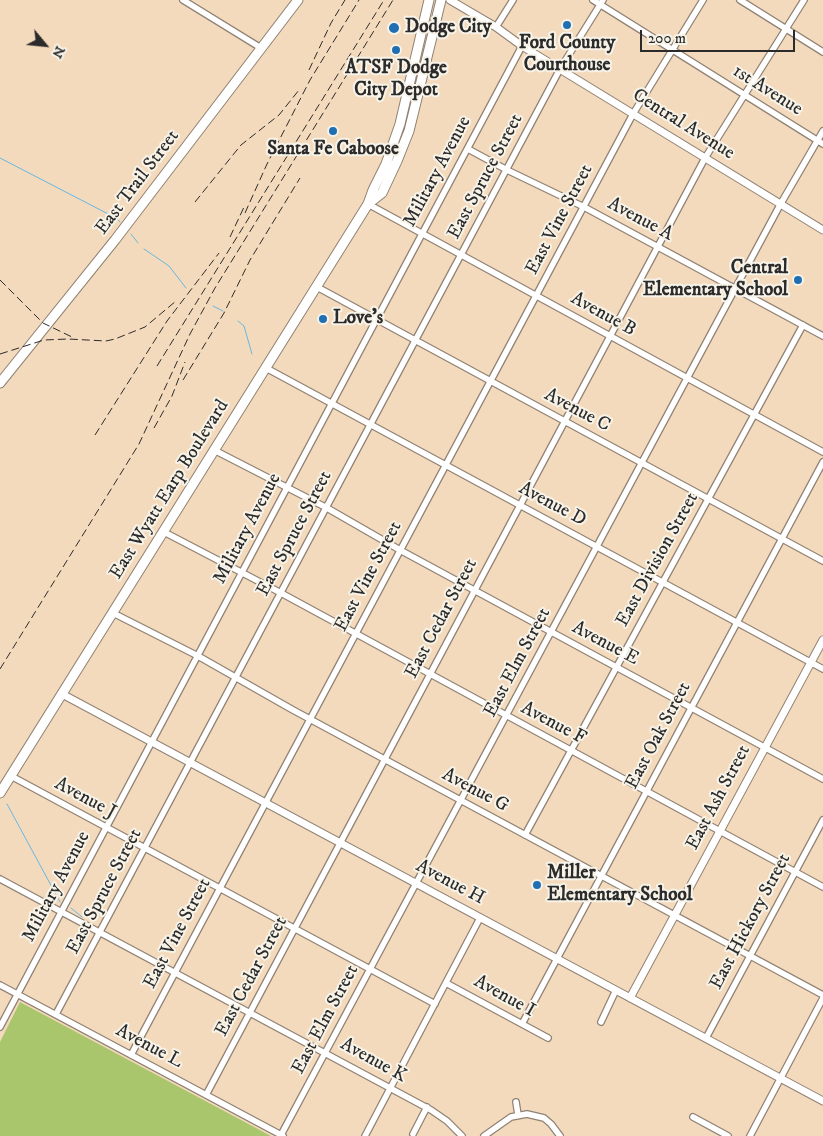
<!DOCTYPE html>
<html>
<head>
<meta charset="utf-8">
<style>
  body { margin:0 }
  #map { position:relative; width:823px; height:1136px; overflow:hidden; background:#f4dabc; font-family:"IM FELL DW Pica",serif }
  canvas { display:block }
  .north { position:absolute; left:20px; top:20px; width:50px; height:50px; -webkit-text-stroke:4px #f7f3e8; paint-order:stroke; rotate:118deg; font-size:14px; font-weight:700; line-height:20px; text-align:center; color:#2b2b2b }
  .north::after { content:''; display:block; margin:auto; width:18px; height:22px; background:#2b2b2b; clip-path:polygon(50% 0,100% 100%,50% 72%,0 100%) }
  .scale { position:absolute; left:640px; top:30px; width:155px; height:22px; box-sizing:border-box; border:2px solid #2b2b2b; border-top:0; padding-left:6px; font-size:15px; line-height:18px; white-space:nowrap; color:#2b2b2b; -webkit-text-stroke:4px #f7f3e8; paint-order:stroke }
</style>
</head>
<body>
<div id="map">
<canvas width="823" height="1136"></canvas>
<div class="north">N</div>
<div class="scale">200 m</div>
</div>
<script>
const ctx = document.querySelector('canvas').getContext('2d');
ctx.lineJoin = 'round';
function fill(path, color) { ctx.fillStyle = color; ctx.fill(path, 'evenodd'); }
const toPath = rows => new Path2D(rows.map(r => 'M' + r).join(''));
function strokePath(path, color, width, dash) { ctx.strokeStyle = color; ctx.lineWidth = width; ctx.lineCap = dash ? 'butt' : 'round'; ctx.setLineDash(dash || []); ctx.stroke(path); }
function write(font, color, halo, rows, align = 'center') {
  ctx.font = font + ' "IM FELL DW Pica",serif'; ctx.lineWidth = 4; ctx.setLineDash([]); ctx.textBaseline = 'middle'; ctx.strokeStyle = halo; ctx.fillStyle = color; for (const [text, x, y, turn = 0] of rows) {
    ctx.save(); ctx.translate(x, y); ctx.rotate((+turn || 0) * Math.PI / 180); ctx.textAlign = isNaN(turn) ? turn : align; if (halo) ctx.strokeText(text, 0, 0); ctx.fillText(text, 0, 0); ctx.restore();
  }
}
fill(toPath([
  [20,1002,271,1136,0,1136,0,1042]
]), '#a9c66d');
strokePath(toPath([
  [0,158,116,218,120,222],
  [131,234,138,243],
  [144,249,169,266,186,288],
  [213,306,223,311],
  [238,321,244,326,252,354],
  [7,804,60,902],
  [71,908,82,917]
]), '#66b7e1', 1);
const minor = toPath([
  [183,0,261,48],
  [593,0,823,144],
  [740,0,823,52],
  [496,27,513,0],
  [468,149,507,170,584,207,823,336],
  [368,204,823,452],
  [317,287,823,561],
  [266,368,823,669],
  [214,450,327,508,400,550,823,779],
  [164,532,281,593,823,887],
  [113,613,198,656,293,710,823,995],
  [11,776,435,1004],
  [525,835,803,325],
  [0,879,431,1110,447,1121,462,1136],
  [446,983,548,1038],
  [0,985,283,1136],
  [56,1014,560,69,603,0],
  [601,1022,616,990],
  [522,1024,823,462],
  [0,1027,522,46],
  [706,1038,823,820],
  [131,1055,633,114,703,0],
  [206,1095,705,158,804,0],
  [516,1102,518,1115],
  [693,1117,728,1136],
  [413,1134,427,1107],
  [281,1135,780,205,823,131],
  [365,1136,480,918],
  [484,1136,511,1117,527,1114,544,1118,551,1124,560,1136],
  [750,1136,823,998]
]);
const tertiary = toPath([
  [450,0,496,27,522,46,823,230],
  [62,694,823,1101],
  [630,998,823,640]
]);
const primary = toPath([
  [368,204,382,193,397,161,409,131,441,0],
  [0,383,115,240,298,0],
  [0,793,368,204,373,190,386,164,400,124,429,0]
]);
strokePath(minor, '#908274', 8);
strokePath(tertiary, '#908274', 9);
strokePath(primary, '#908274', 11);
strokePath(minor, '#fff', 5.5);
strokePath(tertiary, '#fff', 7);
strokePath(primary, '#fff', 9);
strokePath(toPath([
  [309,70,331,23,345,0],
  [195,202,241,145,279,115,299,90],
  [245,213,267,164,310,80,359,0],
  [230,237,245,205],
  [0,280,43,323,72,337],
  [0,354,44,340,68,339,106,341,115,339,145,327,176,301],
  [157,366,384,0],
  [183,380,224,313,250,260,300,178],
  [154,428,172,396,185,362],
  [95,435,167,321,219,253],
  [0,669,139,444,190,334,215,288,393,0]
]), '#2b2b2b', 1, [8, 4]);
for (const [x, y, r, color] of [
  [567,25,5,"#1f6fb2"],
  [394,28,6,"#1f6fb2"],
  [396,50,5,"#1f6fb2"],
  [333,131,5,"#1f6fb2"],
  [798,280,5,"#1f6fb2"],
  [323,319,5,"#1f6fb2"],
  [537,885,5,"#1f6fb2"]
]) { const dot = new Path2D(); dot.arc(x, y, r, 0, 2 * Math.PI); ctx.fillStyle = color; ctx.fill(dot); strokePath(dot, '#f7f3e8', 2); }
write('bold 19px', '#2b2b2b', '#f7f3e8', [
  ["Dodge City",405,28],
  ["Ford County",567,44,"center"],
  ["Courthouse",567,66,"center"],
  ["ATSF Dodge",396,69,"center"],
  ["City Depot",396,91,"center"],
  ["Santa Fe Caboose",333,150,"center"],
  ["Central",788,269,"right"],
  ["Elementary School",788,291,"right"],
  ["Love's",333,319],
  ["Miller",547,874],
  ["Elementary School",547,896]
], 'left');
write('19px', '#2b2b2b', '#f7f3e8', [
  ["1st Avenue",767,91,32],
  ["Central Avenue",683,125,32],
  ["Military Avenue",438,172,-62],
  ["East Spruce Street",486,177,-62],
  ["East Trail Street",138,183,-53],
  ["East Vine Street",560,220,-62],
  ["Avenue A",640,220,28],
  ["Avenue B",603,315,29],
  ["Avenue C",577,411,28],
  ["East Wyatt Earp Boulevard",170,490,-58],
  ["Avenue D",552,505,28],
  ["Military Avenue",248,529,-62],
  ["East Spruce Street",295,534,-62],
  ["East Division Street",658,560,-61],
  ["East Vine Street",369,577,-62],
  ["East Cedar Street",442,619,-62],
  ["Avenue E",605,644,28],
  ["East Elm Street",518,663,-62],
  ["Avenue F",553,724,28],
  ["East Oak Street",659,736,-62],
  ["Avenue G",475,791,28],
  ["East Ash Street",719,798,-62],
  ["Avenue J",85,799,28],
  ["Avenue H",450,883,28],
  ["Military Avenue",57,887,-62],
  ["East Spruce Street",105,892,-62],
  ["East Hickory Street",751,922,-62],
  ["East Vine Street",178,934,-62],
  ["East Cedar Street",252,977,-62],
  ["Avenue I",504,997,29],
  ["East Elm Street",326,1020,-62],
  ["Avenue L",149,1047,28],
  ["Avenue K",373,1061,29]
]);
</script>
</body>
</html>
